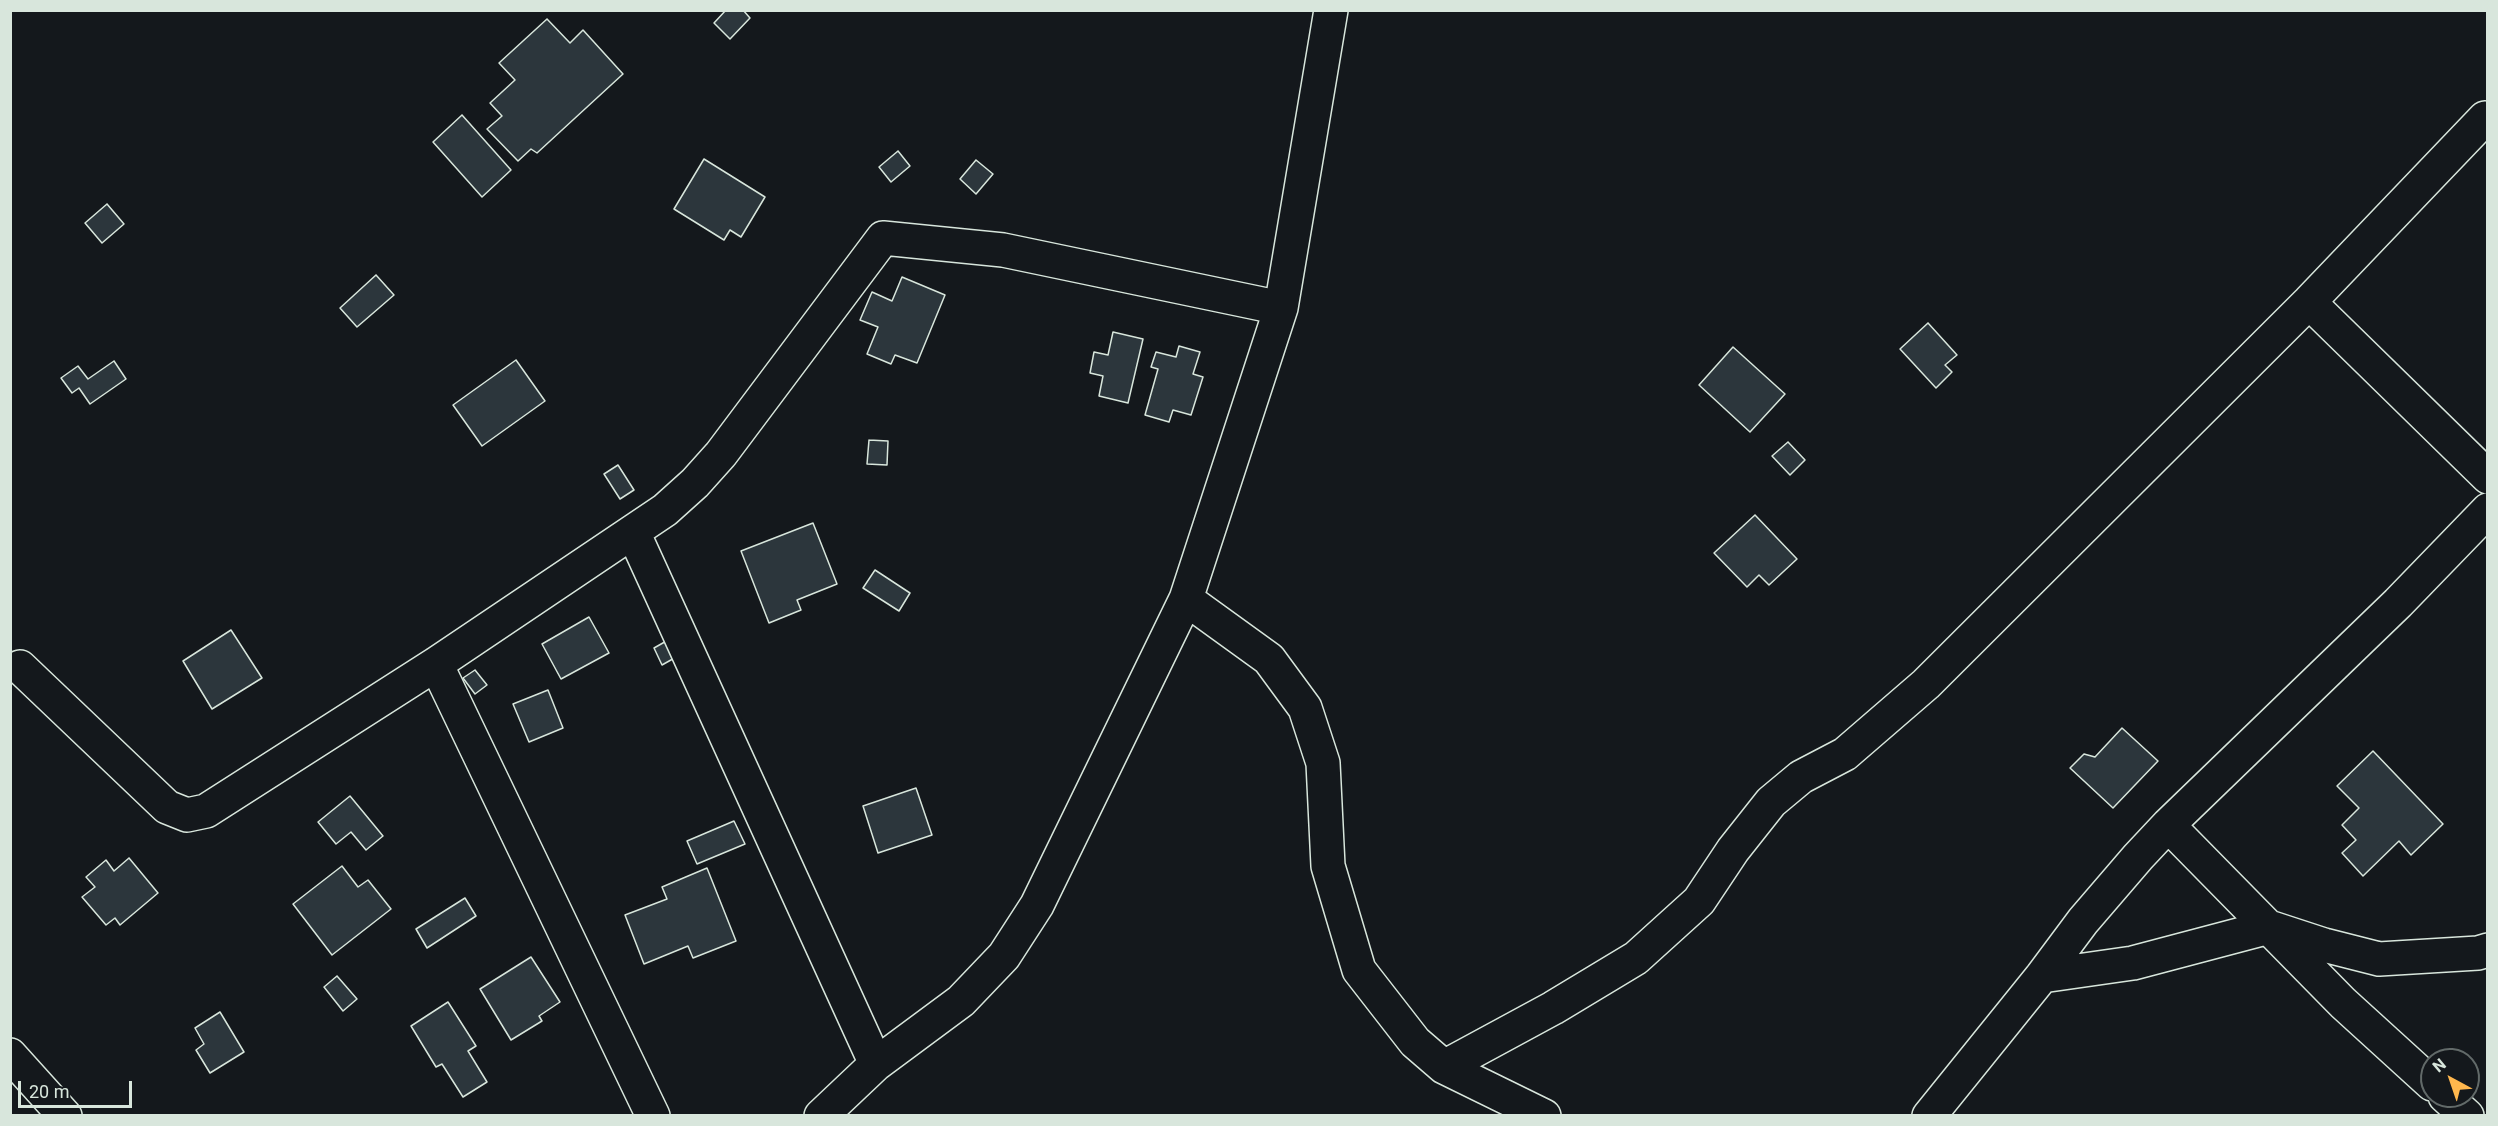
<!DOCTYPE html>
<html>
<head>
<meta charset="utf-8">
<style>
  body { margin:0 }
  #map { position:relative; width:2498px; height:1126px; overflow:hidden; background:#14181c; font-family:Roboto,sans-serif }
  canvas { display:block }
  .frame { position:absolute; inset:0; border:12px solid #d8e6dc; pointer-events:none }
  .north { position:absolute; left:2420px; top:1048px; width:60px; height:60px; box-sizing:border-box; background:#14181c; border:2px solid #626a69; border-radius:50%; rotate:320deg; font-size:16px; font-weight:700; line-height:24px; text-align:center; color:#d8e6dc }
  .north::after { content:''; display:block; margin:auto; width:21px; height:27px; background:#ffb74d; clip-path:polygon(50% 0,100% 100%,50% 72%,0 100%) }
  .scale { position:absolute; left:18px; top:1081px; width:114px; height:27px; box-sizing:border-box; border:3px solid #d8e6dc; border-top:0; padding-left:8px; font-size:18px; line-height:21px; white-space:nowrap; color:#d8e6dc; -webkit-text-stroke:4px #14181c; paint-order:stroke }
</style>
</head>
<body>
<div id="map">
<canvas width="2498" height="1126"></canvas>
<div class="frame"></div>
<div class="north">N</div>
<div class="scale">20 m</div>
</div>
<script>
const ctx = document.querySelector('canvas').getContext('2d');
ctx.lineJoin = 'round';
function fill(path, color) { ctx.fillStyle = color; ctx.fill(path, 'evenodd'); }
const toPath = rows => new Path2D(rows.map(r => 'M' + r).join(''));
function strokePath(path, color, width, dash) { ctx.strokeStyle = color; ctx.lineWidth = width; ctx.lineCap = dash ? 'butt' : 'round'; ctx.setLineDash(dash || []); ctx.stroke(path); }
const building = toPath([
  [726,10,743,10,750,18,730,39,714,23,726,10],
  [547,19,570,43,583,30,623,74,537,153,531,149,518,161,487,129,502,116,490,103,515,80,499,63,547,19],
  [462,115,511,170,482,197,433,142,462,115],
  [898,151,910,166,891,182,879,167,898,151],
  [704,159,765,197,741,237,730,230,724,240,674,209,704,159],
  [976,160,993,174,976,194,960,179,976,160],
  [107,204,124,224,102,243,85,223,107,204],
  [376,275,394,295,357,327,340,308,376,275],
  [902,277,945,295,917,363,895,355,891,364,867,354,878,327,860,320,872,292,892,301,902,277],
  [1928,323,1957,355,1945,365,1952,372,1936,388,1900,349,1928,323],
  [1113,332,1143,339,1128,403,1099,396,1103,376,1090,373,1094,352,1108,355,1113,332],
  [1179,346,1200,352,1193,374,1203,377,1191,415,1173,410,1169,422,1145,415,1158,369,1151,367,1156,352,1176,357,1179,346],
  [1733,347,1785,394,1750,432,1699,385,1733,347],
  [516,360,545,401,482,446,453,405,516,360],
  [114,361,126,379,90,404,79,388,72,393,61,378,78,366,88,379,114,361],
  [869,440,888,441,887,465,867,464,869,440],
  [1788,442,1805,460,1790,475,1772,456,1788,442],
  [618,465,634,490,620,499,604,474,618,465],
  [1755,515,1797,559,1769,585,1759,575,1747,587,1714,553,1755,515],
  [813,523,837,584,797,600,801,610,769,623,741,551,813,523],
  [875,570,910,593,899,611,863,588,875,570],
  [589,617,609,653,561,679,542,644,589,617],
  [231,630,262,678,212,709,183,661,231,630],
  [670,639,678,656,662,665,654,648,670,639],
  [475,670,487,685,475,694,463,678,475,670],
  [548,690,563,728,529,742,513,704,548,690],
  [2122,728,2158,761,2113,808,2070,768,2084,754,2095,757,2122,728],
  [2373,751,2443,824,2411,855,2399,841,2363,876,2342,853,2356,840,2342,825,2359,808,2337,786,2373,751],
  [916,788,932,835,878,853,863,806,916,788],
  [350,796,383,836,366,850,351,832,336,844,318,822,350,796],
  [734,821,745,844,697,864,687,841,734,821],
  [129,858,158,893,120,925,115,918,106,925,82,897,95,887,86,877,106,860,114,871,129,858],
  [342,866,358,887,368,880,391,909,332,955,293,904,342,866],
  [707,868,736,941,693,958,688,946,644,964,625,915,667,899,662,887,707,868],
  [465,898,476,916,427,948,416,929,465,898],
  [531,957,560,1002,539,1016,542,1021,511,1040,480,989,531,957],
  [337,976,357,999,343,1011,324,987,337,976],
  [448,1002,476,1046,468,1051,487,1082,463,1097,442,1064,436,1067,411,1026,448,1002],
  [220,1012,244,1052,210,1073,196,1050,204,1044,195,1028,220,1012]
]);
fill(building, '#2c363c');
strokePath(building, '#d8e6dc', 1.5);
const minor = toPath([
  [2309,302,2488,477],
  [633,532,876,1064],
  [1186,599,1269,659,1305,708,1323,763,1328,866,1359,970,1415,1042,1444,1067,1544,1116],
  [436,664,653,1116],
  [20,667,167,807,187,815,206,811,436,664,665,510,695,483,721,454,883,238,1003,250,1281,308],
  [2168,825,2398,603,2488,510],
  [2042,976,2133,963,2269,927,2324,945,2379,959,2478,953,2488,950],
  [10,1055,65,1116],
  [1444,1067,1553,1008,1636,958,1699,901,1733,850,1771,802,1801,777,1845,754,1926,684,2309,302,2485,118],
  [2445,1096,2467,1116],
  [821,1116,876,1064,961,1001,1004,956,1037,905,1186,599,1281,308,1331,10],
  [1929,1116,2042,976,2083,921,2138,857,2168,825,2343,1003,2432,1084]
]);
strokePath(minor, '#d8e6dc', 36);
strokePath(minor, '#14181c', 33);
</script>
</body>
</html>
